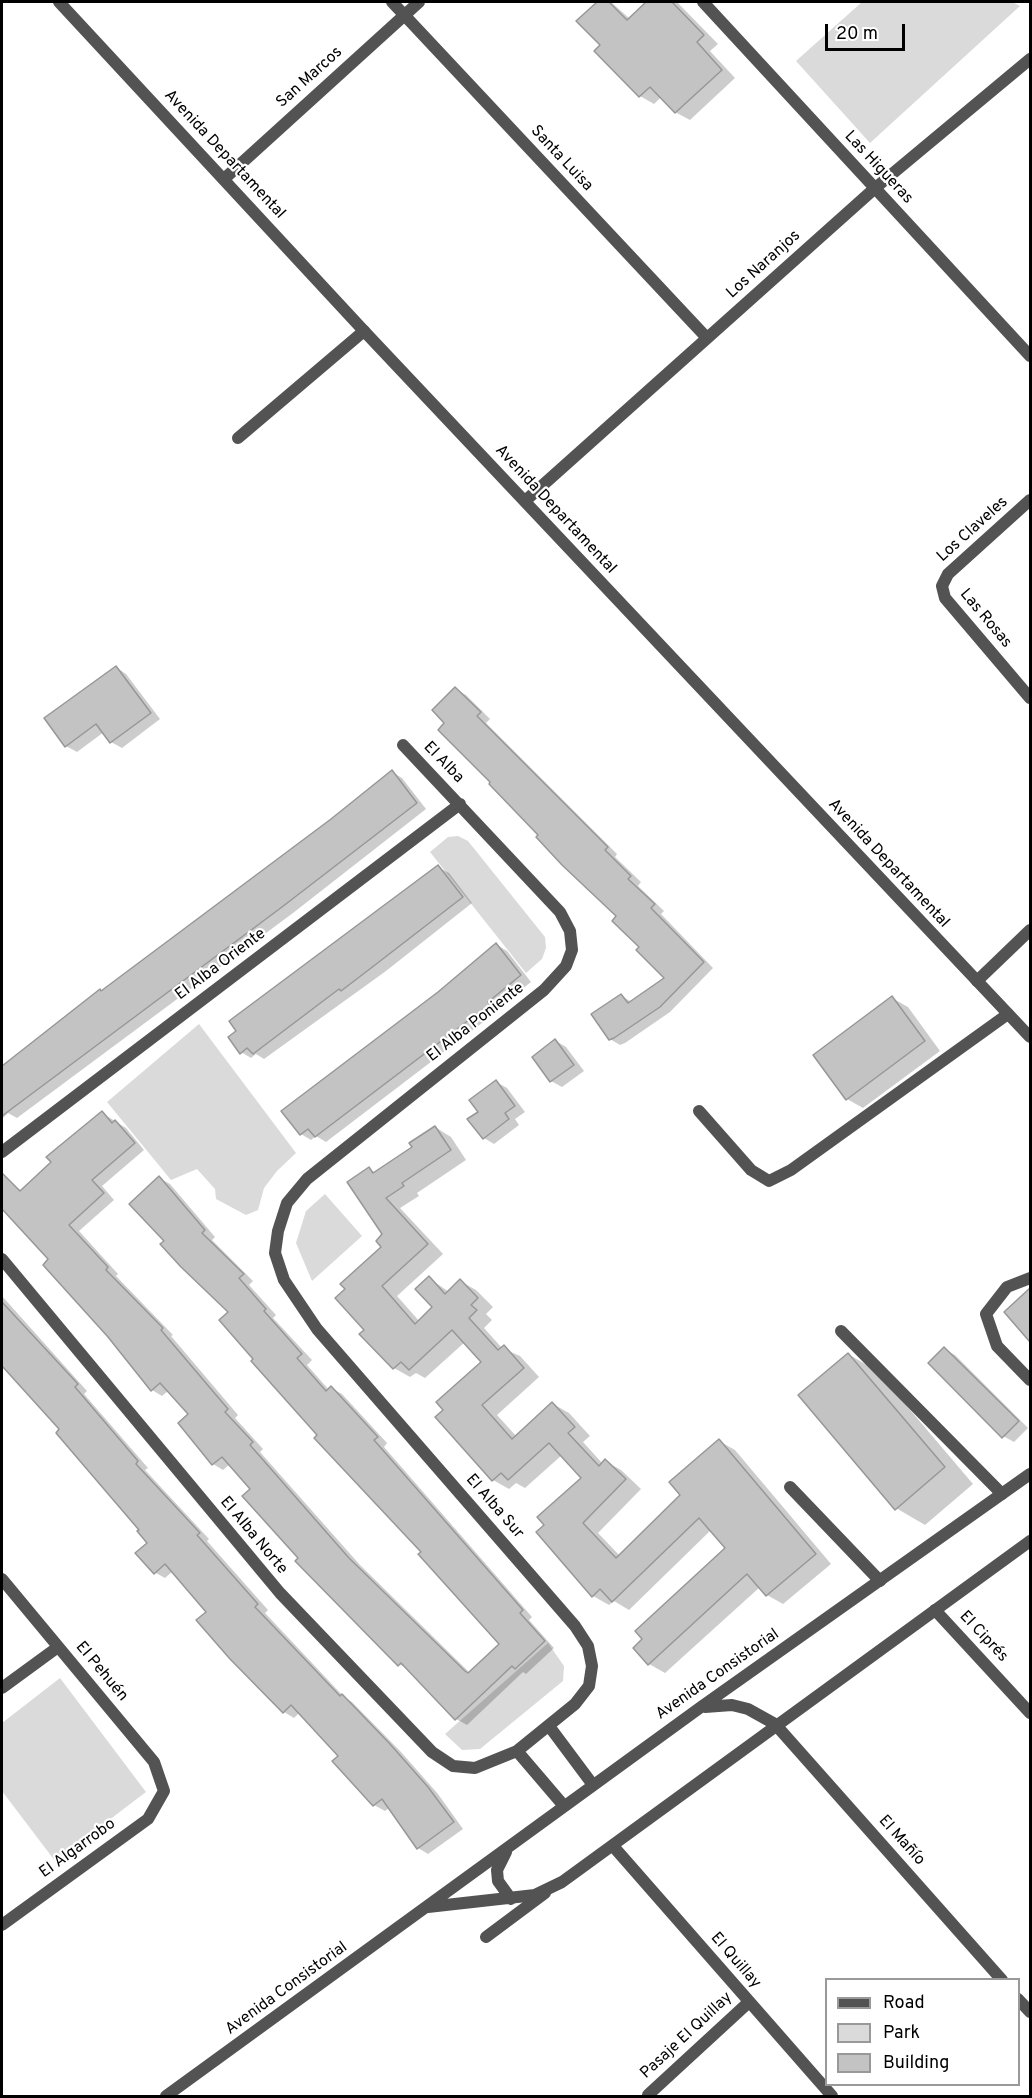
<!DOCTYPE html>
<html>
<head>
<meta charset="utf-8">
<style>
  body { margin:0 }
  #map { position:relative; width:1032px; height:2098px; overflow:hidden; background:#fff; font-family:Overpass,sans-serif }
  canvas { display:block }
  .frame { position:absolute; inset:0; border:3px solid #000; pointer-events:none }
  .legend { position:absolute; left:825px; top:1978px; width:195px; height:108px; box-sizing:border-box; background:#fff; border:2px solid #999; margin:0; padding:8px 10px; list-style:none; font-size:18px; color:#000 }
  .legend li { display:flex; align-items:center; gap:12px; height:30px }
  .legend b { width:30px; border:2px solid #999 }
  .scale { position:absolute; left:825px; top:24px; width:80px; height:27px; box-sizing:border-box; border:3px solid #000; border-top:0; padding-left:8px; font-size:18px; line-height:21px; white-space:nowrap; color:#000; -webkit-text-stroke:4px #fff; paint-order:stroke }
</style>
</head>
<body>
<div id="map">
<canvas width="1032" height="2098"></canvas>
<div class="frame"></div>
<ul class="legend">
<li><b style="height:8px;background:#535353"></b>Road</li>
<li><b style="height:16px;background:#dadada"></b>Park</li>
<li><b style="height:16px;background:#c3c3c3"></b>Building</li>
</ul>
<div class="scale">20 m</div>
</div>
<script>
const ctx = document.querySelector('canvas').getContext('2d');
ctx.lineJoin = 'round';
function fill(path, color) { ctx.fillStyle = color; ctx.fill(path, 'evenodd'); }
const toPath = rows => new Path2D(rows.map(r => 'M' + r).join(''));
function strokePath(path, color, width, dash) { ctx.strokeStyle = color; ctx.lineWidth = width; ctx.lineCap = dash ? 'butt' : 'round'; ctx.setLineDash(dash || []); ctx.stroke(path); }
function write(font, color, halo, rows, align = 'center') {
  ctx.font = font + ' Overpass,sans-serif'; ctx.lineWidth = 4.5; ctx.setLineDash([]); ctx.textBaseline = 'middle'; ctx.strokeStyle = halo; ctx.fillStyle = color; for (const [text, x, y, turn = 0] of rows) {
    ctx.save(); ctx.translate(x, y); ctx.rotate((+turn || 0) * Math.PI / 180); ctx.textAlign = isNaN(turn) ? turn : align; if (halo) ctx.strokeText(text, 0, 0); ctx.fillText(text, 0, 0); ctx.restore();
  }
}
fill(toPath([
  [862,2,1012,2,1020,6,870,143,796,61],
  [458,836,468,841,545,937,546,948,542,959,526,973,430,852,448,837],
  [199,1024,296,1153,277,1171,264,1188,258,1210,246,1215,216,1199,215,1189,197,1169,171,1180,107,1102],
  [325,1194,362,1236,312,1281,296,1243,306,1211],
  [548,1643,564,1666,563,1681,480,1749,462,1750,445,1734],
  [60,1678,146,1792,55,1861,2,1791,2,1723]
]), '#dadada');
fill(toPath([
  [599,2,611,2,630,19,649,2,677,2,718,44,710,51,735,78,690,120,675,112,661,97,654,104,640,96,602,45,579,21],
  [116,667,126,674,160,719,122,748,111,742,104,732,77,752,66,746],
  [455,689,466,695,490,719,486,723,617,854,615,857,641,882,638,886,664,911,661,914,713,968,670,1012,625,1043,620,1045,610,1039,621,996,632,1002,666,979,618,916,563,864,515,808,440,730,446,723],
  [392,772,402,778,426,809,293,913,17,1118,8,1113,2,1119,2,1067,332,820],
  [438,867,449,873,472,903,386,971,264,1059,256,1054,251,1058,241,1052],
  [497,945,507,951,531,982,498,1008,499,1010,326,1142,316,1136,311,1140,301,1134],
  [892,998,908,1007,940,1051,863,1108,847,1099],
  [556,1041,566,1047,584,1071,562,1087,551,1081],
  [496,1082,507,1088,525,1112,515,1119,519,1125,494,1144,484,1138,480,1112],
  [102,1113,126,1128,144,1150,102,1186,114,1200,79,1231,118,1274,116,1276,173,1335,171,1336,238,1415,235,1418,263,1449,260,1452,360,1565,470,1673,501,1644,255,1359,230,1312,166,1241,159,1178,170,1184,215,1237,212,1240,253,1281,249,1285,276,1315,273,1318,312,1360,307,1365,329,1390,331,1388,342,1394,387,1443,384,1447,532,1617,529,1620,554,1648,526,1674,523,1672,467,1725,456,1719,410,1670,399,1664,300,1558,252,1489,230,1464,223,1470,213,1464,190,1414,168,1391,162,1396,152,1390,51,1260,2,1207,2,1192,10,1183,22,1191],
  [435,1127,451,1137,466,1160,417,1193,419,1196,400,1208,443,1254,397,1296,420,1322,434,1307,429,1278,449,1292,460,1281,476,1290,493,1307,486,1314,492,1320,484,1328,502,1348,520,1356,539,1377,497,1415,517,1437,553,1404,569,1413,590,1436,583,1442,603,1464,605,1461,621,1470,641,1489,598,1533,620,1556,682,1495,719,1441,735,1450,831,1564,783,1604,767,1595,760,1587,665,1673,649,1664,727,1548,711,1530,629,1610,614,1601,609,1605,593,1596,538,1532,583,1478,562,1455,525,1488,516,1483,509,1489,493,1480,437,1417,483,1362,465,1342,425,1378,416,1373,410,1377,394,1368,361,1334,366,1330,384,1235,369,1169,376,1173,414,1147],
  [1030,1290,1030,1340,1006,1313],
  [2,1296,87,1391,84,1394,148,1468,145,1470,209,1539,207,1541,268,1610,265,1613,344,1697,352,1702,401,1752,438,1794,463,1829,428,1854,418,1848,389,1808,385,1811,374,1805,334,1761,340,1756,300,1712,294,1718,284,1712,208,1612,173,1571,165,1578,154,1572,149,1543,62,1429,2,1364],
  [944,1349,955,1355,1028,1428,1014,1442,1003,1436],
  [848,1354,877,1371,973,1484,925,1525,896,1508]
]), '#0003');
const building = toPath([
  [597,2,609,2,627,20,646,2,672,2,704,35,697,42,722,70,675,113,650,87,639,97,594,51,600,45,576,21,597,2],
  [116,666,151,713,110,743,96,724,65,747,44,718,116,666],
  [455,687,481,712,477,716,608,847,605,850,631,876,628,879,655,904,651,908,704,962,660,1007,614,1038,609,1040,591,1014,621,994,628,1003,664,978,636,950,639,947,612,921,616,916,562,865,536,837,538,835,489,784,490,782,438,730,444,723,432,710,455,687],
  [392,770,417,803,282,907,2,1116,2,1066,100,989,101,991,331,819,392,770],
  [438,865,463,897,375,965,341,991,339,989,253,1054,247,1048,240,1054,228,1037,236,1031,229,1021,438,865],
  [496,943,521,975,488,1002,490,1004,315,1137,308,1129,300,1135,281,1111,438,992,496,943],
  [892,996,925,1041,846,1100,813,1055,892,996],
  [555,1039,574,1065,550,1082,532,1057,555,1039],
  [496,1080,515,1106,505,1113,509,1119,483,1139,467,1119,478,1112,469,1100,496,1080],
  [102,1111,112,1123,115,1120,135,1143,92,1180,104,1193,69,1225,108,1267,106,1270,163,1328,161,1330,228,1409,225,1412,253,1442,250,1445,349,1558,465,1671,468,1673,499,1644,418,1554,421,1552,314,1438,317,1435,251,1361,253,1359,219,1320,228,1312,181,1267,160,1244,164,1241,129,1204,159,1176,205,1230,202,1233,244,1274,239,1278,266,1309,264,1311,302,1354,297,1358,326,1391,331,1386,378,1437,374,1440,523,1610,520,1613,545,1641,515,1669,512,1666,455,1720,401,1663,398,1666,295,1561,298,1558,242,1496,250,1489,222,1457,212,1465,178,1423,188,1414,160,1383,151,1391,108,1337,43,1265,48,1259,2,1209,2,1173,20,1191,51,1162,46,1157,102,1111],
  [435,1126,451,1150,402,1183,404,1186,386,1198,428,1244,382,1286,415,1324,432,1307,415,1289,429,1276,445,1294,460,1279,478,1298,471,1305,477,1310,469,1318,498,1350,504,1345,524,1368,482,1405,512,1439,552,1402,575,1427,568,1433,599,1466,605,1459,626,1479,583,1523,616,1558,680,1495,669,1482,719,1439,816,1554,766,1596,747,1574,648,1665,633,1648,642,1639,635,1631,725,1548,699,1518,612,1602,600,1589,592,1597,536,1532,544,1525,537,1517,581,1478,549,1443,508,1480,501,1473,492,1481,435,1417,443,1410,436,1402,481,1362,452,1330,409,1370,401,1362,393,1369,359,1334,364,1330,335,1298,345,1289,340,1284,381,1247,376,1241,382,1234,347,1182,369,1167,373,1173,412,1147,409,1143,435,1126],
  [1030,1288,1030,1342,1004,1312,1030,1288],
  [2,1302,78,1384,75,1387,138,1461,136,1464,200,1533,197,1535,258,1604,255,1607,340,1696,342,1694,390,1744,428,1787,454,1822,417,1849,382,1799,373,1806,332,1761,338,1756,291,1705,283,1713,230,1659,196,1620,206,1612,165,1564,154,1574,135,1553,147,1543,137,1531,139,1530,56,1433,59,1429,2,1366,2,1302],
  [944,1347,1019,1421,1002,1438,928,1363,944,1347],
  [848,1353,945,1467,895,1510,798,1395,848,1353]
]);
fill(building, '#c3c3c3');
strokePath(building, '#979797', 1.5);
strokePath(toPath([
  [238,438,364,331],
  [699,1111,751,1170,769,1181,791,1170,1008,1014],
  [1030,1278,1007,1287,986,1314,997,1346,1030,1380],
  [841,1331,1002,1494],
  [790,1487,880,1581]
]), '#535353', 12);
strokePath(toPath([
  [392,2,707,338],
  [703,2,1030,356],
  [224,179,419,2],
  [1030,500,948,574,942,586,945,598,1030,698],
  [525,501,874,189,1030,59],
  [977,981,1030,930],
  [2,1152,460,804],
  [2,1259,280,1593,432,1752,453,1766,475,1768,517,1751,575,1704,589,1686,592,1666,588,1646,575,1626,317,1329,284,1280,275,1253,278,1231,287,1203,307,1179,544,990,566,966,572,950,570,931,560,912,403,745],
  [2,1579,154,1762,164,1791,148,1819,2,1925],
  [935,1610,1030,1713],
  [2,1688,58,1647],
  [775,1724,1002,1980],
  [549,1726,593,1785],
  [517,1751,564,1806],
  [613,1846,832,2096],
  [486,1937,545,1893],
  [1018,1999,1030,2012],
  [648,2095,749,2002]
]), '#535353', 12);
strokePath(toPath([
  [59,2,364,331,1030,1037],
  [705,1707,732,1705,748,1709,775,1724],
  [506,1852,497,1870,498,1881,511,1899],
  [428,1907,535,1895,562,1882,1030,1541],
  [166,2096,701,1707,1030,1474]
]), '#535353', 12);
write('16px', '#000', '#fff', [
  ["San Marcos",310,78,-42],
  ["Avenida Departamental",224,155,47],
  ["Santa Luisa",561,159,47],
  ["Las Higueras",878,168,47],
  ["Los Naranjos",764,265,-42],
  ["Avenida Departamental",555,510,47],
  ["Los Claveles",973,530,-42],
  ["Las Rosas",985,619,50],
  ["El Alba",443,763,46],
  ["Avenida Departamental",888,864,47],
  ["El Alba Oriente",221,965,-37],
  ["El Alba Poniente",476,1023,-38],
  ["El Alba Sur",494,1507,49],
  ["El Alba Norte",253,1536,50],
  ["El Ciprés",983,1637,47],
  ["El Pehuén",101,1672,50],
  ["Avenida Consistorial",718,1675,-35],
  ["El Mañío",901,1841,48],
  ["El Algarrobo",78,1849,-36],
  ["El Quillay",735,1961,49],
  ["Avenida Consistorial",287,1989,-36],
  ["Pasaje El Quillay",687,2036,-43]
]);
</script>
</body>
</html>
